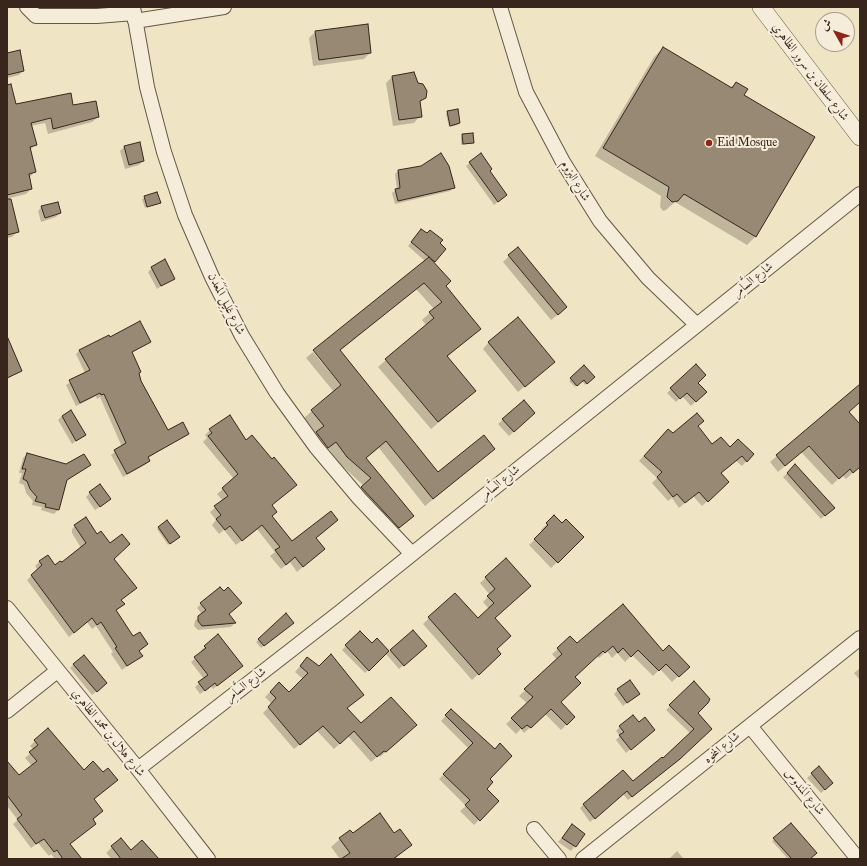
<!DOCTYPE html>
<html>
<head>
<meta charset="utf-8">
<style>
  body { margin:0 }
  #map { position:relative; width:867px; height:866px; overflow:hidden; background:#efe4c4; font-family:"IM FELL Great Primer",Amiri,serif }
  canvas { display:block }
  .frame { position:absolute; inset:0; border:8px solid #38261c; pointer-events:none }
  .north { position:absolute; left:815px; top:12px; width:40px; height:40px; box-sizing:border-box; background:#f5edd9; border:1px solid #a99d8d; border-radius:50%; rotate:309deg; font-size:11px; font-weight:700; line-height:16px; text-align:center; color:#38261c }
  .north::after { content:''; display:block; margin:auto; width:14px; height:18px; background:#8f2418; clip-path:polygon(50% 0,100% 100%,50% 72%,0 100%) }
</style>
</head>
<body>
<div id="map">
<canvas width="867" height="866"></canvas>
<div class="frame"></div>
<div class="north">ش</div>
</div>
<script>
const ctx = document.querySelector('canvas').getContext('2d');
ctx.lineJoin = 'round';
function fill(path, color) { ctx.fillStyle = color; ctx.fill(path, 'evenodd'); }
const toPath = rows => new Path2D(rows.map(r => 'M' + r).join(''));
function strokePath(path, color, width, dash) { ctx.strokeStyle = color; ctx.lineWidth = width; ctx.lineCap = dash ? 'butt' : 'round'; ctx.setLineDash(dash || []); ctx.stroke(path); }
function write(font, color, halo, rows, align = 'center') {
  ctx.font = font + ' "IM FELL Great Primer",Amiri,serif'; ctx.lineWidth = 4; ctx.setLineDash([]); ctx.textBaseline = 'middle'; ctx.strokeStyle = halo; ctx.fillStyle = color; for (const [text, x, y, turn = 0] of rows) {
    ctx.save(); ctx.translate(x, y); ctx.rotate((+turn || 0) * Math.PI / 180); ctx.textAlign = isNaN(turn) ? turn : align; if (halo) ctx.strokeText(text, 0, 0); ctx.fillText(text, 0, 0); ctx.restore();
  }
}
fill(toPath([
  [367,25,370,53,364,59,313,66,309,38,315,32],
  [663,48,730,88,736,83,743,95,814,138,755,237,747,245,675,202,666,210,663,211,660,207,661,196,595,156,654,57],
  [7,54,23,71,19,75,7,78],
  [393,76,417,84,425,97,419,102,420,116,414,123,393,126,386,83],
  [7,106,72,106,98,117,92,122,48,134,45,123,31,126,35,145,30,150,35,171,30,177,31,189,26,194,10,198,18,231,12,237,7,238],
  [448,112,459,123,458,125,449,127,446,114],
  [463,135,473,143,461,145,461,137],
  [124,147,143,161,139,165,125,169,120,151],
  [470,163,489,171,506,195,502,199,494,205,466,166],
  [398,171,453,188,450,191,395,204,392,193,397,189,395,174],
  [157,194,159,203,145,208,142,199],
  [42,207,60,213,56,217,41,222,38,211],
  [418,234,438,244,433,263,445,286,480,329,447,357,467,398,431,429,378,367,426,325,422,320,434,309,416,289,339,351,438,473,494,449,425,506,379,448,365,459,413,516,391,535,354,495,364,486,340,464,328,448,321,454,309,440,316,433,304,418,334,392,306,358,313,352,344,389,345,388,314,350,425,261,408,246],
  [509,256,560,313,551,320,503,262],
  [152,268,174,278,157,289,148,272],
  [110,338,150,342,132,353,140,381,168,432,188,434,148,458,149,461,145,465,123,477,111,455,122,447,100,397,97,399,96,396,76,406,66,385,85,373,76,354,80,350],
  [7,339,21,371,7,379],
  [489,342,554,362,518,392,483,349],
  [584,367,593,377,585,385,582,381,575,387,569,381],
  [697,383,705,392,691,406,682,396,676,402,667,393,671,389],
  [859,386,860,402,848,412,860,425,860,466,846,479,842,475,832,485,801,452,778,472,770,462],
  [524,401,530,417,509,436,498,424],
  [62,416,85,435,72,444,58,420],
  [697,427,712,445,753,454,742,466,736,461,720,474,728,482,702,506,693,496,679,508,672,498,668,501,652,483,657,478,639,461,663,435,673,434],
  [210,430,271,506,271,517,292,543,315,538,324,549,297,572,290,562,281,569,270,556,275,552,257,529,236,545,224,530,219,534,212,525,216,520,210,512,223,501,217,494,234,479,203,442,207,438,205,435],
  [27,454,66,466,89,465,65,481,58,510,54,514,41,510,42,507,32,505,33,501,26,493,24,485,19,483,22,473,19,473,23,458],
  [795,466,830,511,821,519,783,477],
  [90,493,105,503,95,510,86,497],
  [554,516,562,525,583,537,551,568,529,545,543,532,541,530],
  [77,524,113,559,121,600,119,608,115,611,133,638,147,644,138,652,141,656,122,670,111,654,113,652,96,626,92,629,87,622,69,637,27,580,38,570,35,566,40,561,54,567,61,564,81,548,72,533,72,529],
  [159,528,177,539,168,545,157,529],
  [506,560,494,619,496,649,500,654,472,680,423,624,429,618,478,620,489,609,483,602,490,595,480,583],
  [201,604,228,614,235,623,231,627,198,630,194,626,195,621,202,614,197,608],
  [623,606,662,653,688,667,672,682,660,669,653,676,632,655,625,662,617,653,612,658,607,651,599,658,597,656,574,677,559,702,574,717,561,730,545,714,524,733,521,729,516,734,506,724,528,704,519,696,557,660,552,654,558,649,576,645],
  [286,615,290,625,261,648,256,642],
  [360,632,372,645,377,640,389,652,413,632,422,650,399,669,386,654,365,673,342,650],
  [218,636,238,669,213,689,211,686,200,694,195,687,204,679,191,662,203,652,201,650,205,647],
  [74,664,102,687,92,695,70,668],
  [302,664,361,725,410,730,380,757,379,755,371,762,348,736,334,749,317,731,294,749,263,713,272,704,265,697,279,683,289,693,303,679,295,672],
  [860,668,860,680,854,673],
  [694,682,709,699,696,713,711,729,675,763,628,800,623,794,590,822,580,808,583,805,623,771,633,782,663,760,691,734,666,710],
  [618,690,638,694,623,706,614,694],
  [451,710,495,750,485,789,498,801,474,825,460,811,466,806,439,779,469,749,441,721],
  [620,727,650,733,626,753,616,740,620,736,616,731],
  [35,741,102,811,69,844,80,859,55,859,51,854,49,856,38,843,31,848,13,824,18,820,7,806,7,771,19,777,32,766,25,758,34,750,30,746],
  [819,768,828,787,821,793,807,778],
  [572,825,584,834,571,851,558,842],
  [791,825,816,854,809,859,788,859,772,841],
  [353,834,394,834,410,845,396,858,397,859,340,859,331,847,340,839],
  [112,847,131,851,153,859,112,859,106,853],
  [677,851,684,859,669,859]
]), '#0003');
const building = toPath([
  [368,24,371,53,319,60,315,31,368,24],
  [663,47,732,88,736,82,748,89,744,95,815,137,756,237,684,194,678,201,672,202,667,197,669,187,603,148,663,47],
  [20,50,24,71,7,75,7,53,20,50],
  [414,72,418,83,423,84,427,91,426,98,420,101,422,117,399,120,392,76,414,72],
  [11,84,16,104,71,93,73,105,96,101,99,117,53,129,51,118,31,123,37,145,30,147,36,172,29,174,32,189,7,195,7,85,11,84],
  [458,109,460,123,450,126,447,111,458,109],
  [473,133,474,143,463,144,462,134,473,133],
  [140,142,144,161,129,165,124,146,140,142],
  [441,153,449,166,455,188,398,201,395,189,400,188,398,170,421,166,441,153],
  [481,153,492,169,490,171,507,195,498,202,469,162,481,153],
  [157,192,161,203,147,207,144,196,157,192],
  [7,199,11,199,19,232,7,235,7,199],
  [58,202,61,213,45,218,41,206,58,202],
  [421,229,427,233,430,230,443,240,440,243,446,249,435,262,411,242,421,229],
  [518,247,567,307,558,315,508,255,518,247],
  [429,257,451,281,446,286,481,329,447,356,476,391,438,422,385,359,434,318,429,312,442,302,424,283,340,350,438,472,484,435,495,449,433,499,386,441,366,458,414,516,399,528,361,487,371,478,347,457,336,442,328,448,316,432,324,426,311,410,341,385,313,350,429,257],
  [165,259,175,279,161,286,151,267,165,259],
  [518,317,555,362,525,387,488,342,518,317],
  [140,321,151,342,132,352,141,372,139,373,141,381,168,430,183,422,189,434,148,457,150,461,127,474,114,450,126,443,104,394,101,395,100,393,80,403,69,380,90,370,79,350,109,335,110,337,140,321],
  [7,336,22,371,7,378,7,336],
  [696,364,706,375,698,383,707,392,696,402,687,393,680,399,670,388,696,364],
  [584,365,595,377,587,384,584,380,577,386,570,378,584,365],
  [860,384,860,402,849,412,860,424,860,467,853,473,850,469,839,479,809,446,785,466,776,455,860,384],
  [524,400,535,413,514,432,502,419,524,400],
  [71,410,86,435,76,441,62,416,71,410],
  [697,413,704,421,698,426,712,444,721,437,730,447,738,439,754,454,747,462,742,456,721,473,729,482,708,502,699,492,685,503,677,494,673,497,657,477,662,472,644,456,668,429,673,433,697,413],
  [230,415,246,440,252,435,272,459,274,457,297,485,272,505,277,512,272,516,292,541,331,511,338,520,316,538,325,549,303,567,295,557,286,565,275,550,280,547,262,525,242,541,230,526,225,530,216,519,221,515,214,506,228,496,222,488,238,474,208,436,212,433,209,429,230,415],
  [27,453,66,464,84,454,91,465,67,480,59,510,45,507,46,504,35,501,37,497,30,489,27,481,23,479,26,469,22,469,27,453],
  [795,464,835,508,825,516,787,473,795,464],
  [100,484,111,499,100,507,89,492,100,484],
  [554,515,562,523,566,519,584,537,558,563,534,539,548,525,546,523,554,515],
  [86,517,97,534,101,531,110,543,122,534,130,544,114,559,137,588,121,600,125,604,116,610,133,636,140,632,148,644,139,651,143,656,127,666,115,648,117,647,101,622,97,625,92,618,74,633,31,575,42,565,39,561,48,555,55,565,60,561,62,562,86,543,74,525,86,517],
  [167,520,180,537,170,544,158,527,167,520],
  [506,558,531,586,495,618,511,636,497,649,501,654,479,675,428,617,455,593,478,618,494,603,487,596,495,589,485,577,506,558],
  [220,587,224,591,228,587,242,603,229,614,236,623,202,626,198,621,198,616,206,610,200,603,220,587],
  [623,604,663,651,669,645,690,667,679,677,666,664,659,671,638,650,631,657,623,648,618,653,613,646,605,653,603,651,575,677,581,683,561,702,575,717,567,725,551,709,531,728,527,725,522,729,511,718,533,697,524,689,562,654,557,648,570,636,577,643,623,604],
  [286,613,294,623,264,646,258,639,286,613],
  [413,630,427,646,404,666,390,650,413,630],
  [360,631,372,643,377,638,389,651,369,671,345,645,360,631],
  [218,634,243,666,217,686,215,683,205,691,198,682,208,675,194,657,206,648,204,646,218,634],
  [331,654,364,695,347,708,361,723,391,697,417,725,386,752,384,751,377,757,354,731,340,744,323,726,300,745,268,707,276,698,270,692,279,682,289,692,308,673,300,666,307,657,319,666,331,654],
  [84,655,107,683,97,692,73,664,84,655],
  [630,680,640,694,627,703,617,689,630,680],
  [694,681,710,699,708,703,698,713,712,729,680,759,632,797,627,791,595,819,583,804,623,770,633,781,662,757,663,758,694,729,669,705,694,681],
  [451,709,495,749,500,743,512,756,490,779,493,782,487,789,499,801,480,821,465,805,470,800,443,774,473,743,445,715,451,709],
  [633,715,639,722,645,717,655,730,631,750,619,735,624,732,619,726,633,715],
  [48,728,84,770,93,761,103,772,108,768,118,780,94,799,103,811,93,819,96,824,70,844,82,859,63,859,57,850,54,852,44,839,36,844,17,819,22,815,7,795,7,761,19,775,37,761,29,752,38,745,34,740,48,728],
  [819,766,833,783,825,790,811,773,819,766],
  [380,813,394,833,400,829,412,845,393,859,341,859,350,853,339,838,350,830,353,833,380,813],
  [791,823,817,853,810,859,792,859,773,838,791,823],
  [572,824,585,834,576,847,562,838,572,824],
  [121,838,131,850,142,840,159,859,121,859,111,846,121,838]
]);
fill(building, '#978973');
strokePath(building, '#38261c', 1);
const minor = toPath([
  [27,7,36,16,97,16,134,13],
  [133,7,147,87,164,152,185,215,212,277,242,336,277,393,316,447,359,498,412,554],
  [500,7,526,92,563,162,600,221,648,278,697,325],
  [135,21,224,7],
  [7,608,138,769,208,859],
  [7,711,57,671],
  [750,726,858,859],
  [138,769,340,612,860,194],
  [534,829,559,859],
  [583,859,860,638]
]);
const tertiary = toPath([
  [761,7,860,137]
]);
strokePath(minor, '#665646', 16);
strokePath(tertiary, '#665646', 18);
strokePath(minor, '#f5edd9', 14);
strokePath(tertiary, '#f5edd9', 17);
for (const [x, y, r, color] of [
  [709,143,4,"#8f2418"]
]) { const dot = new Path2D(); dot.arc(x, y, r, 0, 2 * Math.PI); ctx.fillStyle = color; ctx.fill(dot); strokePath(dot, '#f5edd9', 1.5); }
write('12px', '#38261c', '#f5edd9', [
  ["شارع سلطان بن سرور الظاهري",810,72,53],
  ["شارع البزوم",575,181,59],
  ["شارع السَّامِر",753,280,-39],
  ["شارع غَلِيل المَعَدَن",226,304,63],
  ["شارع السَّامِر",500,483,-39],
  ["شارع السَّامِر",246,685,-38],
  ["شارع هلال بن محمد الظاهري",108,733,51],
  ["شارع المخوه",722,748,-39],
  ["شارع المَندوس",804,792,51]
]);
write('12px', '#38261c', '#f5edd9', [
  ["Eid Mosque",717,143]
], 'left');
</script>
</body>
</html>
